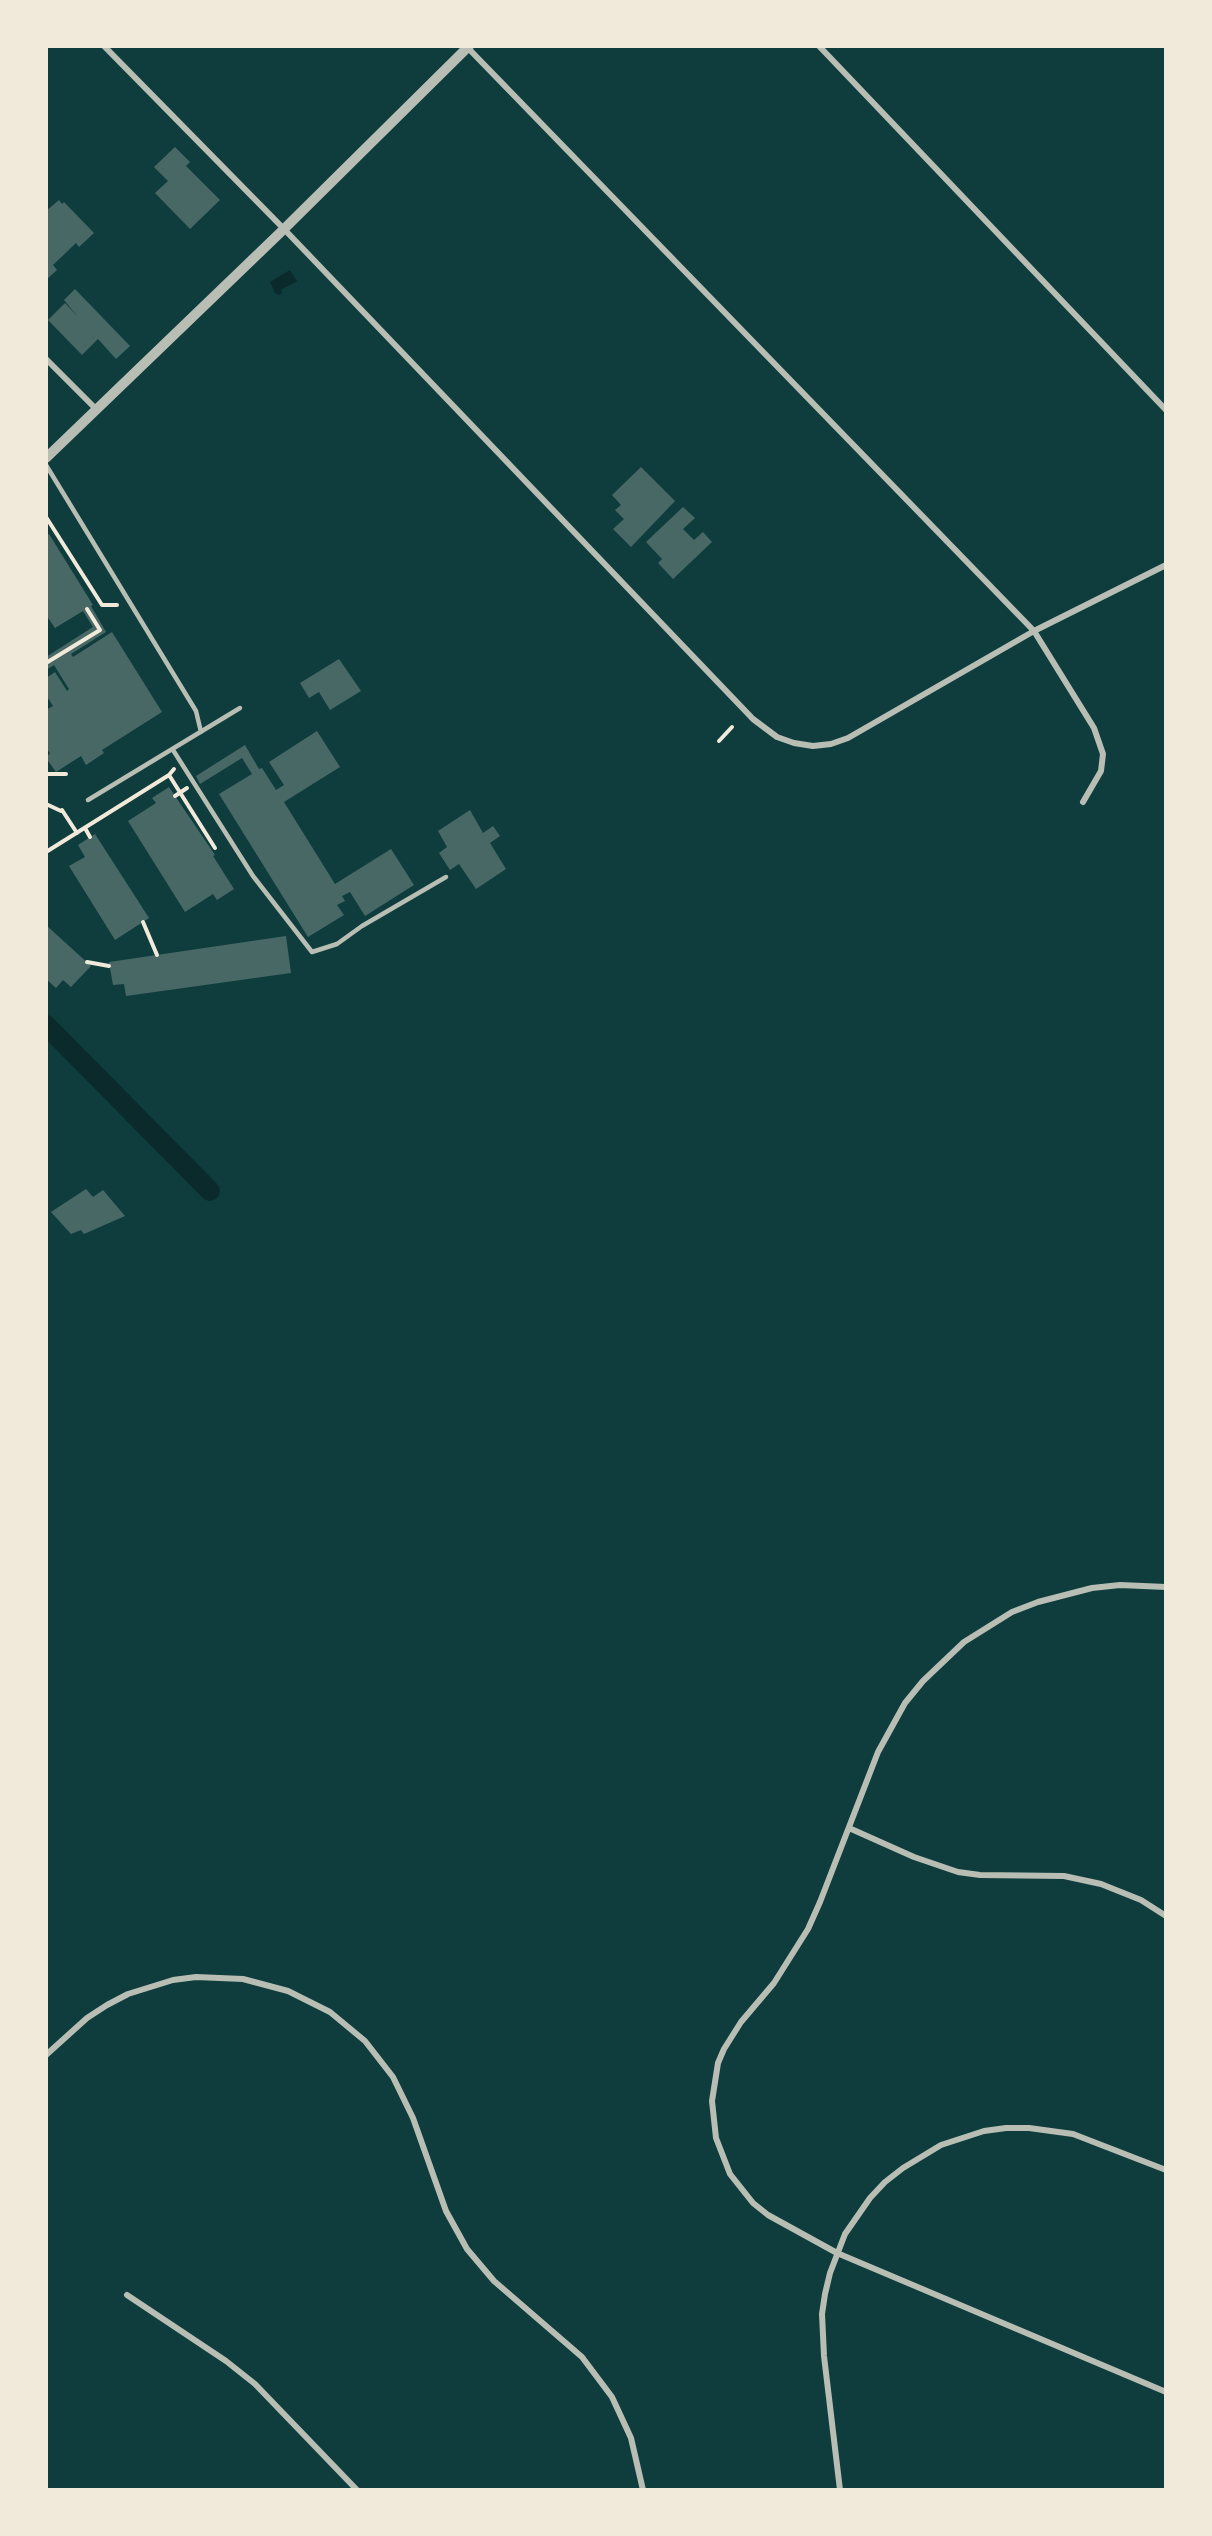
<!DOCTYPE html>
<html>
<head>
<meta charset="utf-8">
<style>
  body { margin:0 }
  #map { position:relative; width:1212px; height:2536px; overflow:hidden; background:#0f3d3e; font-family:Figtree,sans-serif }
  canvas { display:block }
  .frame { position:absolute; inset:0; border:48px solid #f1e9da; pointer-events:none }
</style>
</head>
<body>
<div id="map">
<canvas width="1212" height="2536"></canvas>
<div class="frame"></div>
</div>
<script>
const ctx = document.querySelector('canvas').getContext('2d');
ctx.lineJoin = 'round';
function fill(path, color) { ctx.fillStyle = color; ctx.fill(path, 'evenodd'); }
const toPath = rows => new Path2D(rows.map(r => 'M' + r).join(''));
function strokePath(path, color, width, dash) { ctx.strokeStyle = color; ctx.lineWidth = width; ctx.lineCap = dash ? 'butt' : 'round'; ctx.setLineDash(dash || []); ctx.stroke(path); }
fill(toPath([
  [290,270,297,281,281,290,282,293,279,295,275,293,270,282]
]), '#0a2a2b');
strokePath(toPath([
  [46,1025,210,1191]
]), '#0a2a2b', 20);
fill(toPath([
  [175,147,190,162,186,166,220,200,190,229,155,193,168,181,154,167],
  [59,200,62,204,64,202,94,233,79,247,76,243,53,265,57,270,46,280,46,211],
  [75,289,130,346,116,359,98,339,82,355,48,320,65,303,78,317,64,300],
  [641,467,675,501,631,547,613,529,624,519,615,510,621,505,612,495],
  [683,507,695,518,683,529,694,540,703,532,712,542,673,579,658,563,662,559,646,542],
  [49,534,93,605,91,606,106,632,71,654,73,657,112,632,162,712,102,750,104,753,86,765,81,756,56,772,46,758,50,753,46,748,46,710,53,706,46,695,46,678,55,672,67,691,69,689,54,665,46,670,46,657,93,627,83,611,55,628,46,615,46,536],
  [339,659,361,691,330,710,319,692,309,698,300,683],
  [317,731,340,767,284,802,335,884,391,849,414,885,365,916,350,892,342,896,345,901,337,905,344,915,308,937,219,794,252,774,242,758,200,784,196,776,245,745,259,769,262,768,276,790,284,785,269,762],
  [169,787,215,855,213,856,234,889,217,900,213,894,185,912,128,821,156,803,152,798],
  [470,810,483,833,493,826,500,836,490,843,506,869,476,889,459,864,450,870,439,853,447,847,438,831],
  [95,834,149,918,115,940,69,866,85,857,78,845],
  [46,925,91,966,71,987,63,980,56,988,46,979],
  [286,936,291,973,126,996,124,984,113,985,109,962],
  [86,1189,93,1197,103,1190,125,1216,84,1234,81,1230,71,1234,51,1212]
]), '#486865');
strokePath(toPath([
  [46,517,102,605,117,605],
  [46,663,100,630,87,609],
  [719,741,732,727],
  [46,774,66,774],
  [169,775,215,848],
  [175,796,187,788],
  [46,804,61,811],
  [62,810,77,833],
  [85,828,90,837],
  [46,852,169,775,174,769],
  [143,922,157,955],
  [87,962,109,966]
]), '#f1e9da', 4);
strokePath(toPath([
  [46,465,196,711,201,732],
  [173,750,253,876,312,952,337,944,362,926,446,877],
  [88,800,240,708]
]), '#b8beb3', 4.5);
strokePath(toPath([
  [104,46,284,229,753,719,777,737,794,743,813,746,831,744,848,738,1034,631,1166,565],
  [819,46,1166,410],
  [467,47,1034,631,1094,728,1103,754,1101,771,1083,802],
  [46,359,97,410],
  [1166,1587,1120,1585,1092,1588,1038,1602,1012,1612,964,1642,923,1681,905,1703,878,1752,820,1902,808,1929,774,1983,741,2022,724,2049,718,2063,712,2101,716,2138,730,2174,753,2203,768,2215,837,2253,1166,2392],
  [849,1828,914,1857,958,1872,980,1875,1064,1876,1101,1884,1141,1900,1166,1916],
  [46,2055,87,2018,107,2005,128,1994,173,1980,196,1977,243,1979,288,1991,330,2012,365,2041,393,2077,413,2118,446,2211,467,2249,494,2281,582,2357,612,2397,631,2438,643,2490],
  [127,2295,226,2361,255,2384,357,2490],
  [840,2490,824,2356,822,2314,825,2294,830,2273,845,2234,870,2198,885,2182,903,2168,941,2145,984,2131,1006,2128,1029,2128,1073,2134,1166,2170]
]), '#b8beb3', 6);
strokePath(toPath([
  [46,458,284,229,469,46]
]), '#b8beb3', 10);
</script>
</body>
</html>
